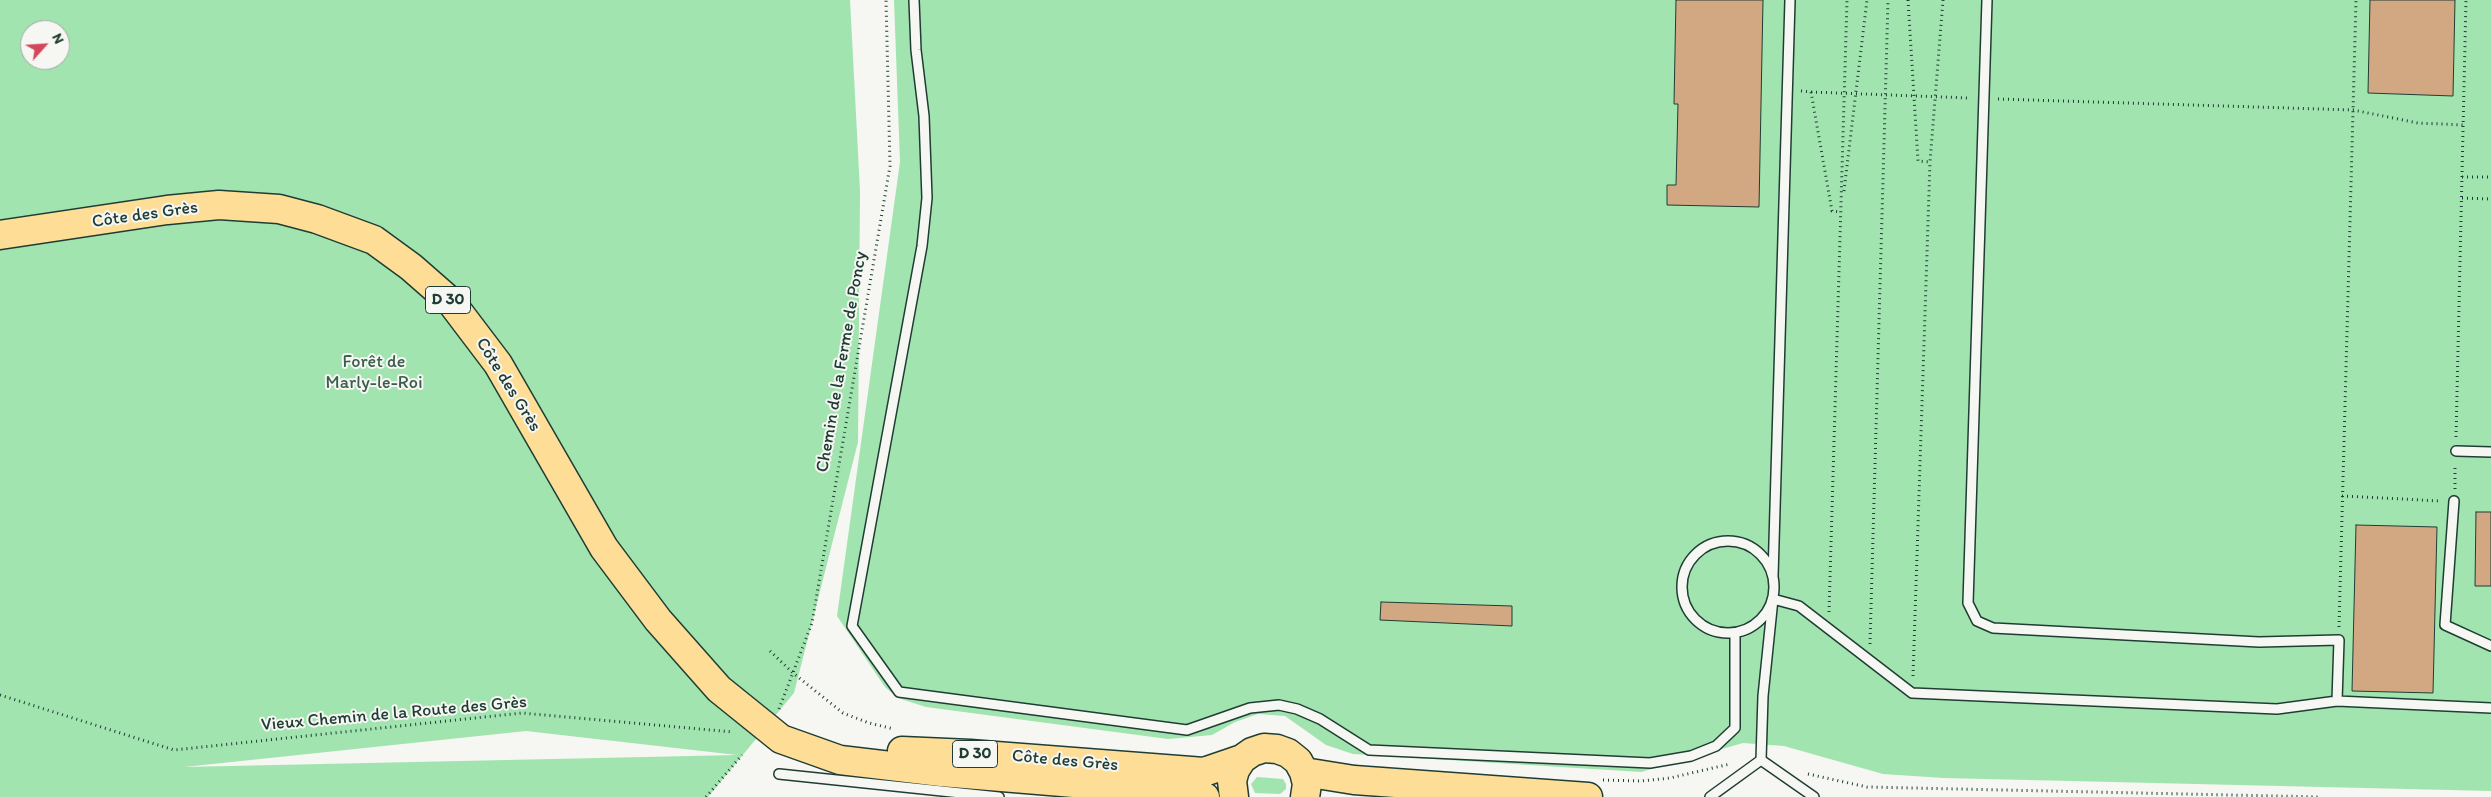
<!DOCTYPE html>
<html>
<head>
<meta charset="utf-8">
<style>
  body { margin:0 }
  #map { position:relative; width:2491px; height:797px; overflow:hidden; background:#f6f6f2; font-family:Itim,sans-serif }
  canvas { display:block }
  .north { position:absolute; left:20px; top:20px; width:50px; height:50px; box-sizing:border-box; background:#f6f6f2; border:1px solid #a0aca6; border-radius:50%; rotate:64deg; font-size:14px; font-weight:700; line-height:20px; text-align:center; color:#1f3d34 }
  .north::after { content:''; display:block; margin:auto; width:18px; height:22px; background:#d1495b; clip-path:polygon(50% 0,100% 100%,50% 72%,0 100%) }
</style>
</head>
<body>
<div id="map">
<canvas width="2491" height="797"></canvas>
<div class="north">N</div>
</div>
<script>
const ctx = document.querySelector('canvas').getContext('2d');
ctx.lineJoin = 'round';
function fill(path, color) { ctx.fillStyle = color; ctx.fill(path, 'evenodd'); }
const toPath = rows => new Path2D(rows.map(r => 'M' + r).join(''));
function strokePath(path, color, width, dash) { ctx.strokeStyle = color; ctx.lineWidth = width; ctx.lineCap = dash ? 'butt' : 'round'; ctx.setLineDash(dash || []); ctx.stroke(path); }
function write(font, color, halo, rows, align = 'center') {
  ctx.font = font + ' Itim,sans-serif'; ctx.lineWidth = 4; ctx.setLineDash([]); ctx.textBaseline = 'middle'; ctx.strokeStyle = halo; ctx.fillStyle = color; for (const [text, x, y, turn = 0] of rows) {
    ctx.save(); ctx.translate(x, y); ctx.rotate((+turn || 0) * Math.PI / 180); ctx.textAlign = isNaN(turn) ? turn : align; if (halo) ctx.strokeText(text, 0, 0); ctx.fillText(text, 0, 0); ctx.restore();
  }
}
fill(toPath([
  [0,0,850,0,860,191,858,442,794,693,708,797,0,797],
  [30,30,60,30,60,60,30,60],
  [526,731,737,755,184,767],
  [894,0,2491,0,2491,791,1944,778,1883,774,1784,746,1743,743,1641,772,1353,754,1326,745,1285,716,1258,714,1235,722,1212,735,1168,739,926,707,898,698,885,687,837,616,900,162],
  [1257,777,1283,779,1286,784,1286,789,1280,794,1255,793,1251,784]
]), '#a1e4af');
const building = toPath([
  [1676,0,1763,0,1759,207,1667,205,1667,185,1676,185,1678,104,1674,104,1676,0],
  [2370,0,2455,0,2453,96,2368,93,2370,0],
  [2476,512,2491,512,2491,586,2475,586,2476,512],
  [2356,525,2437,527,2433,693,2352,691,2356,525],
  [1381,602,1512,606,1512,626,1380,620,1381,602]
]);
fill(building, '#d2a883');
strokePath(building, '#1f3d34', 1);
const service = toPath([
  [914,0,916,50,924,116,927,198,922,246,852,626,899,692,1187,730,1250,708,1279,705,1297,709,1320,719,1369,750,1650,763,1691,756,1716,746,1735,728,1735,633],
  [1987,0,1968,603,1977,621,1993,628,2259,642,2339,640,2337,701],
  [2456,451,2491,452],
  [2454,501,2445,625,2491,646],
  '1682 587a46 46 0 1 1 92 0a46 46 0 1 1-92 0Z',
  [1773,576,1790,0],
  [1761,760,1763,696,1773,599,1799,606,1912,693,2277,709,2337,701,2491,708],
  [779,774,999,797],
  [1710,797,1761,760,1814,797]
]);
const primary = toPath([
  [0,235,167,210,219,205,279,209,317,219,374,240,411,267,451,302,498,364,604,548,658,620,719,689,781,739,840,760,941,772,1170,791,1205,797],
  [902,751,970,754,1204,772,1242,759],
  [1304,772,1354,780,1588,797],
  [1234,797,1232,781,1235,770,1242,759,1252,752,1264,748,1277,749,1288,753,1298,761,1304,772,1307,784,1305,797]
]);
strokePath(service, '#1f3d34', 12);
strokePath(primary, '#1f3d34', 31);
strokePath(toPath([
  [1908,0,1918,161,1930,162,1943,0],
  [1801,91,1811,92,1832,211,1841,212],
  [1811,92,1969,98],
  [1998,99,2353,110,2418,123,2463,125],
  [2462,177,2491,177],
  [1844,191,1867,0],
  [2462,198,2491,199],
  [2456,437,2466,0],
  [2455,489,2455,465],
  [2342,496,2440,501],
  [1829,612,1847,0],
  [2339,627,2356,0],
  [1870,644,1888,0],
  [770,651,793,673,843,713,869,723,894,729],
  [1913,676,1930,162],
  [0,695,174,750,522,713,733,732],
  [779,709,812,623,890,166,886,0],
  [1808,774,1867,787,2321,797],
  [1603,780,1641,781,1670,778,1730,764],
  [706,797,742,755]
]), '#1f3d34', 3, [1, 4]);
strokePath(service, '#f6f6f2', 9);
strokePath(primary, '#fedd96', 28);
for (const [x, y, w] of [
  [448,300,45],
  [975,754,45]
]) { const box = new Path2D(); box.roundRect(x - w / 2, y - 13.5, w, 27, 4); ctx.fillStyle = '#f6f6f2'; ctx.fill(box); strokePath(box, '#1f3d34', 1); }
write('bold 16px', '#1f3d34', null, [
  ["D 30",448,300],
  ["D 30",975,754]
]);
write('18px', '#1f3d34', '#f6f6f2', [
  ["Côte des Grès",145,215,-8],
  ["Chemin de la Ferme de Poncy",842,362,-80],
  ["Côte des Grès",508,385,58],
  ["Vieux Chemin de la Route des Grès",394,714,-5],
  ["Côte des Grès",1065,761,5]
]);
write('18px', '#395e4d', '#f6f6f2', [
  ["Forêt de",374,362],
  ["Marly-le-Roi",374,383]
]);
</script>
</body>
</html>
